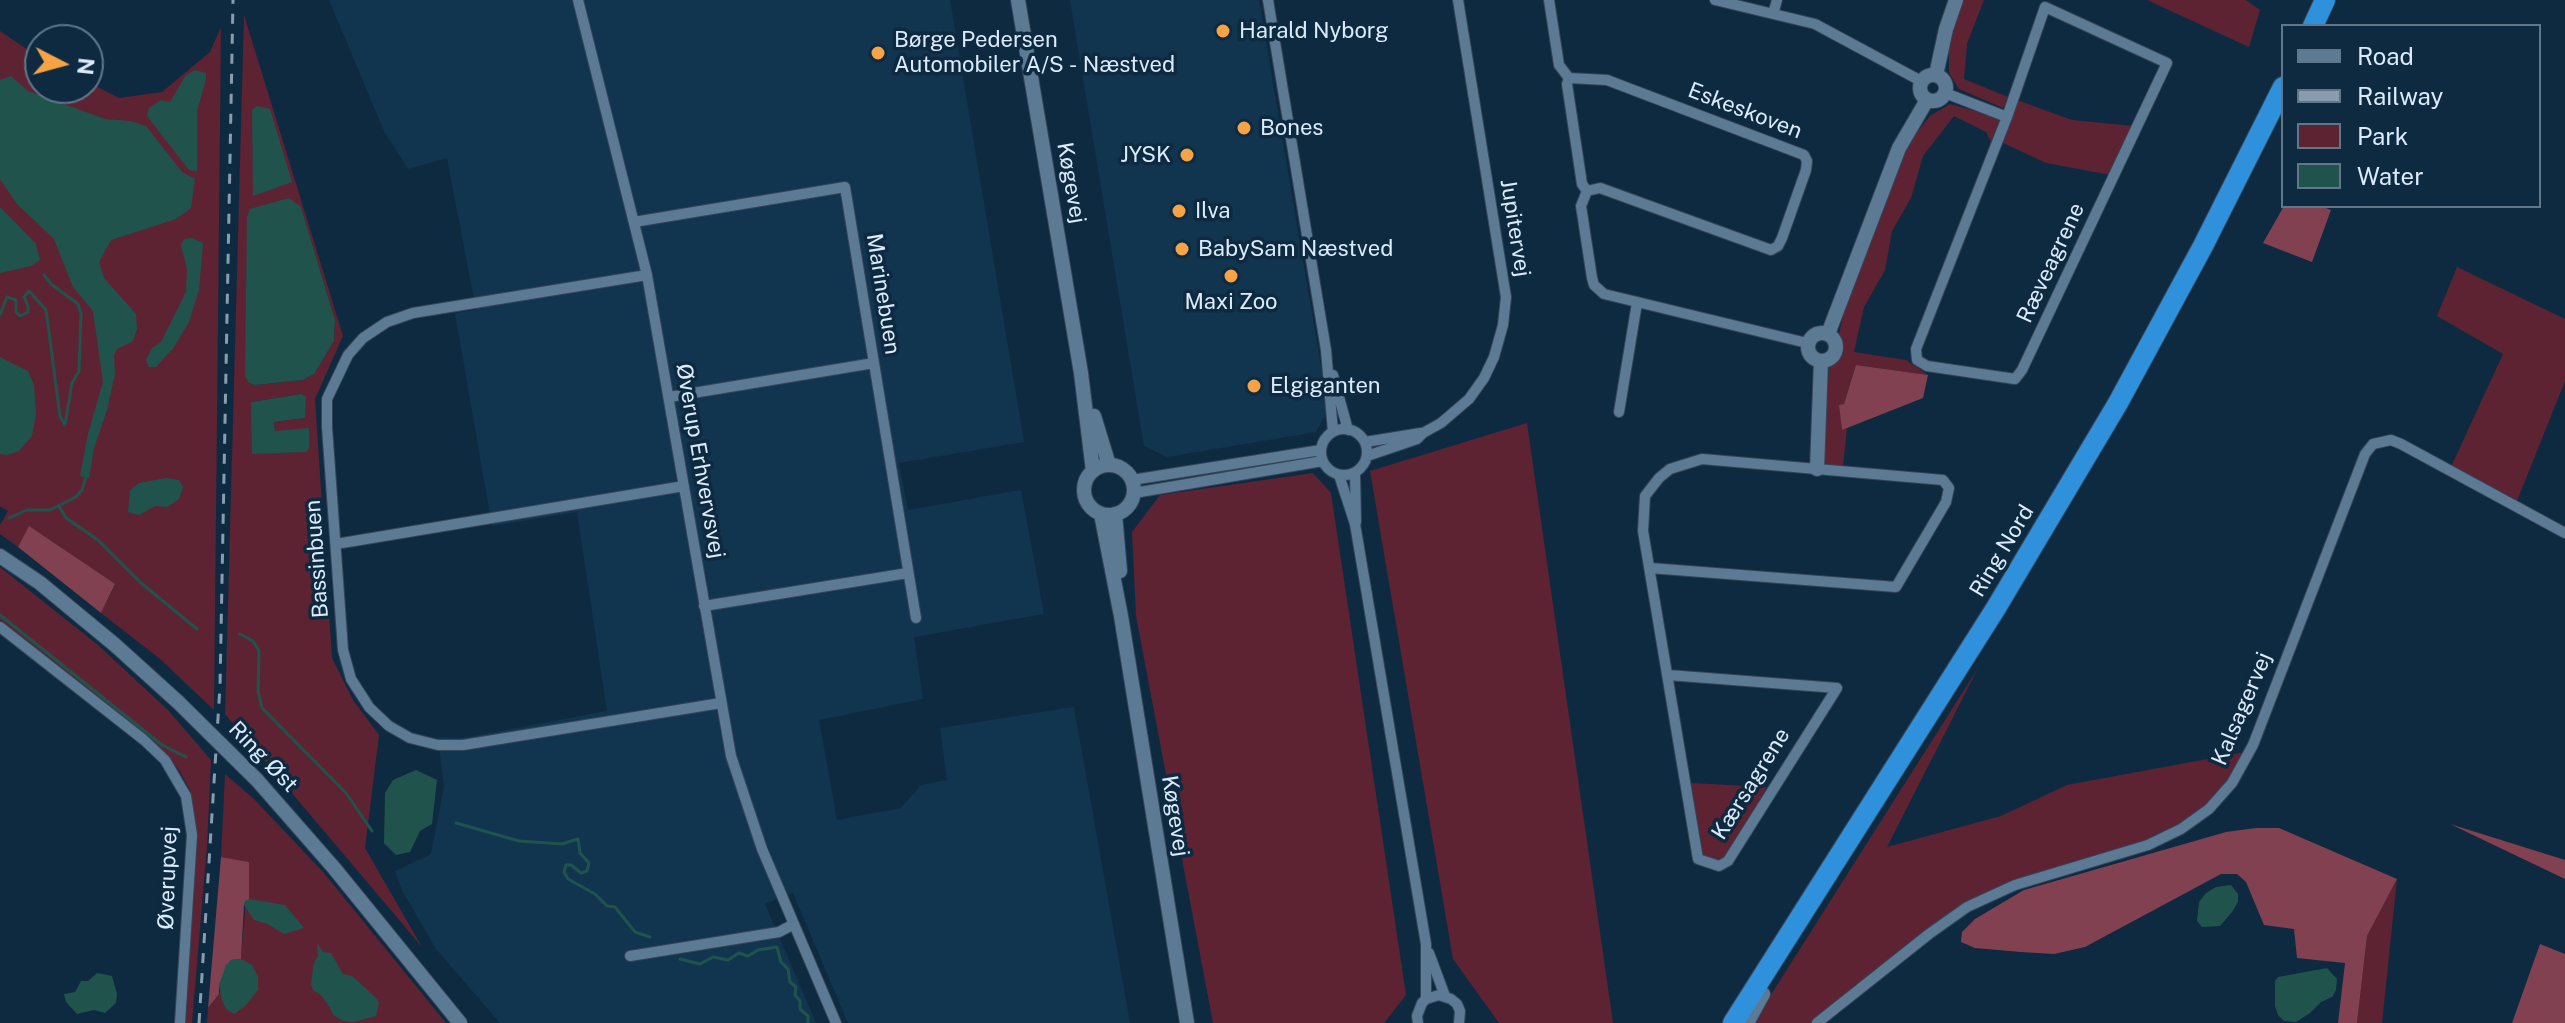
<!DOCTYPE html>
<html>
<head>
<meta charset="utf-8">
<style>
  body { margin:0 }
  #map { position:relative; width:2565px; height:1023px; overflow:hidden; background:#0e2a40; font-family:"Public Sans",sans-serif }
  canvas { display:block }
  .legend { position:absolute; left:2281px; top:24px; width:260px; height:184px; box-sizing:border-box; background:#0e2a40; border:2px solid #60778a; margin:0; padding:10px 14px; list-style:none; font-size:24px; color:#dbebfa }
  .legend li { display:flex; align-items:center; gap:16px; height:40px }
  .legend b { width:40px; border:2px solid #60778a }
  .north { position:absolute; left:24px; top:24px; width:80px; height:80px; box-sizing:border-box; background:#0e2a40; border:2px solid #60778a; border-radius:50%; rotate:96deg; font-size:22px; font-weight:700; line-height:32px; text-align:center; color:#dbebfa }
  .north::after { content:''; display:block; margin:auto; width:28px; height:36px; background:#f5a345; clip-path:polygon(50% 0,100% 100%,50% 72%,0 100%) }
</style>
</head>
<body>
<div id="map">
<canvas width="2565" height="1023"></canvas>
<ul class="legend">
<li><b style="height:10px;background:#5d7a95"></b>Road</li>
<li><b style="height:10px;background:#889cae"></b>Railway</li>
<li><b style="height:22px;background:#5d2333"></b>Park</li>
<li><b style="height:22px;background:#21534d"></b>Water</li>
</ul>
<div class="north">N</div>
</div>
<script>
const ctx = document.querySelector('canvas').getContext('2d');
ctx.lineJoin = 'round';
function fill(path, color) { ctx.fillStyle = color; ctx.fill(path, 'evenodd'); }
const toPath = rows => new Path2D(rows.map(r => 'M' + r).join(''));
function strokePath(path, color, width, dash) { ctx.strokeStyle = color; ctx.lineWidth = width; ctx.lineCap = dash ? 'butt' : 'round'; ctx.setLineDash(dash || []); ctx.stroke(path); }
function write(font, color, halo, rows, align = 'center') {
  ctx.font = font + ' "Public Sans",sans-serif'; ctx.lineWidth = 7; ctx.setLineDash([]); ctx.textBaseline = 'middle'; ctx.strokeStyle = halo; ctx.fillStyle = color; for (const [text, x, y, turn = 0] of rows) {
    ctx.save(); ctx.translate(x, y); ctx.rotate((+turn || 0) * Math.PI / 180); ctx.textAlign = isNaN(turn) ? turn : align; if (halo) ctx.strokeText(text, 0, 0); ctx.fillText(text, 0, 0); ctx.restore();
  }
}
fill(toPath([
  [329,0,950,0,1024,442,899,463,908,510,1021,490,1044,614,914,637,923,699,819,720,837,820,901,808,921,785,947,780,940,728,1074,707,1130,1023,848,1023,793,893,765,904,816,1023,500,1023,436,949,402,890,395,871,431,854,444,787,438,737,463,738,607,711,577,512,492,526,455,313,476,310,447,158,408,169,384,131],
  [1070,0,1259,0,1328,409,1316,432,1167,457,1144,446]
]), '#12354f');
fill(toPath([
  [1963,0,1984,0,1967,44,1964,79,2008,97,2003,108,1959,89,1949,73,1949,40],
  [2147,0,2246,0,2260,10,2249,47],
  [244,15,343,336,315,399,332,658,353,700,379,735,365,848,422,947,225,714],
  [301,207,335,320,334,341,314,374,303,380,255,385,249,383],
  [301,394,305,418,274,422,275,431,251,402],
  [221,27,214,710,160,659,101,613,115,585,29,527,18,547,0,534,0,525,8,511,0,506,0,31,40,58,40,88,88,88,88,82,119,98,162,92,210,52],
  [2017,100,2072,120,2133,126,2111,175,2046,163,2001,142],
  [1950,104,2000,118,1991,142,1986,132,1954,116,1923,156,1911,198,1892,231,1885,270,1864,307,1854,352,1906,360,1928,375,1856,365,1844,404,1840,405,1842,430,1847,428,1843,466,1821,466,1829,368,1838,360,1843,349,1839,334,1847,298,1905,147,1930,116],
  [2457,267,2565,319,2565,381,2517,501,2451,467,2503,354,2437,316],
  [1527,423,1613,1023,1499,1023,1453,959,1370,471],
  [1313,473,1331,493,1406,995,1384,1023,1213,1023,1136,616,1132,532,1160,495],
  [0,567,98,645,168,710,211,760,207,846,192,1023,182,1023,196,833,190,790,179,770,164,752,0,620],
  [1978,668,1887,847,2001,816,2067,785,2245,752,2229,781,2205,807,2178,826,2145,843,1963,905,1811,1023,1753,1023],
  [225,774,254,799,324,873,446,1023,207,1023,208,1008,219,994,231,960,241,958,249,862,221,857],
  [1691,783,1767,787,1727,858,1718,862,1702,855],
  [2397,879,2382,1023,2357,1023,2367,936]
]), '#5d2333');
fill(toPath([
  [2284,206,2320,206,2331,210,2312,262,2263,243],
  [1856,365,1928,375,1923,398,1842,430,1839,405,1844,404],
  [29,526,115,584,101,613,18,547],
  [2450,824,2565,860,2565,879],
  [2256,828,2279,828,2397,879,2367,936,2357,1023,2338,1023,2345,963,2297,958,2294,929,2264,925,2246,882,2237,874,2221,874,2085,947,2054,954,2021,952,1975,948,1961,942,1962,932,1975,919,2024,890,2226,832],
  [221,857,249,862,249,899,244,905,241,959,231,960,219,985,219,994,208,1008],
  [2540,944,2565,954,2565,1023,2512,1023]
]), '#824151');
fill(toPath([
  [195,70,206,73,206,79,197,111,197,171,189,170,147,116,149,108,161,100,170,102,186,75],
  [11,76,28,91,105,119,130,121,146,126,182,172,195,179,191,208,176,219,111,240,99,262,104,278,136,314,137,329,133,341,117,349,114,355,115,374,107,410,94,448,89,478,80,476,88,434,103,382,93,311,73,287,54,239,17,204,0,179,0,80],
  [257,106,270,109,292,182,253,196,252,110],
  [289,198,301,207,335,320,334,341,314,374,303,380,255,385,249,383,245,376,247,217,250,209],
  [0,207,36,244,40,260,31,266,0,273],
  [192,238,203,243,199,290,189,322,174,347,156,367,149,367,146,360,152,348,161,342,186,292,187,269,181,245,184,239],
  [0,357,28,371,34,385,36,414,32,436,19,451,7,455,0,454],
  [301,394,306,397,305,418,274,422,275,431,309,428,309,448,306,452,252,454,251,402],
  [166,478,179,480,183,487,179,499,167,507,155,506,139,515,128,512,130,490,139,483],
  [416,770,437,780,432,824,420,831,410,852,396,855,384,843,385,793,393,780],
  [2231,885,2238,894,2238,902,2232,912,2220,926,2202,927,2197,921,2199,902,2206,893,2216,887],
  [249,899,285,905,304,928,284,934,268,924,254,920,244,905,245,901],
  [317,943,323,952,331,953,343,974,352,976,375,997,379,1002,376,1016,354,1022,344,1021,333,1015,330,1008,322,996,313,990,311,984,314,962,318,956],
  [241,959,252,965,258,977,258,990,245,1006,234,1014,226,1009,222,1001,219,985,226,965,231,960],
  [2327,968,2337,979,2336,990,2332,997,2321,1002,2310,1013,2296,1022,2284,1021,2278,1015,2275,1006,2275,981,2278,977],
  [97,973,112,976,117,994,116,1003,105,1013,94,1010,77,1014,66,1002,64,994,75,992,81,981,88,981]
]), '#21534d');
strokePath(toPath([
  [0,315,7,297,16,300,16,312,20,316,28,312,28,306,24,297,29,291,46,310,60,416,65,425,72,383,79,371,81,314,78,304,51,284,44,275],
  [59,506,66,518,98,540,141,583,197,629],
  [9,518,27,510,50,510,76,497,82,490,86,477],
  [0,615,162,745,186,757],
  [240,634,253,641,259,651,258,691,262,708,346,793,372,831],
  [456,823,519,841,562,844,578,839,580,853,589,863,587,871,581,873,571,865,566,865,564,872,568,879,595,894,607,906,615,907,635,932,650,937],
  [680,959,700,964,713,957,728,960,739,953,748,956,758,950,777,947,781,962,788,969,790,982,796,987,795,995,800,1001,800,1009,808,1016,808,1023]
]), '#21534d', 3);
const street = toPath([
  [578,0,647,275,731,756,762,849,836,1023],
  [1268,0,1326,350,1333,432],
  [1549,0,1559,65,1569,78,1567,84,1582,184,1587,191],
  [1715,0,1815,24,1921,81],
  [1773,14,1777,0],
  [1569,78,1607,80,1804,155,1807,161,1806,170,1782,238,1778,246,1771,250,1600,188,1587,191,1581,206,1592,278,1594,285,1604,294,1807,343],
  [1945,93,2007,117,1916,349,1917,360,1927,366,2015,379,2022,370,2167,63,2045,7,2007,117],
  [634,222,845,187,916,618],
  [647,275,413,313,387,322,363,338,348,355,327,399,327,427,343,650,351,679,369,707,389,726,410,738,438,745,463,745,721,703],
  [1333,375,1348,430],
  [669,397,874,363],
  [1619,412,1637,303],
  '1321 452a23 23 0 1 1 46 0a23 23 0 1 1-46 0Z',
  [1365,442,1421,433],
  [1367,456,1417,439,1423,433,1441,423,1469,399,1484,378,1494,357,1503,325,1506,297,1458,0],
  [1355,473,1356,522],
  [1339,475,1355,524,1426,944,1426,999],
  [1132,480,1321,450],
  [1134,493,1323,461],
  [336,544,684,486],
  [1650,568,1896,587,1946,502,1949,488,1943,480,1702,459,1670,469,1659,478,1645,496,1643,531,1698,859,1719,866,1728,861,1837,688,1668,675],
  [704,606,908,573],
  [0,627,144,740,165,760,186,796,192,835,180,1023],
  [1429,953,1445,996],
  [630,956,779,932,794,924],
  [1418,1023,1417,1016,1422,1003,1426,999,1439,995,1451,999,1457,1004,1460,1011,1459,1023],
  [1817,1023,1929,934,1967,907,2015,885,2148,845,2181,829,2209,809,2232,783,2253,745,2365,454,2373,444,2391,440,2401,444,2565,533]
]);
const secondary = toPath([
  [1018,0,1081,373,1093,471],
  '1920 88a13 13 0 1 1 26 0a13 13 0 1 1-26 0Z',
  [1936,75,1946,29,1956,0],
  '1808 347a14 14 0 1 1 28 0a14 14 0 1 1-28 0Z',
  [1828,334,1899,148,1927,100],
  [1094,416,1109,465],
  '1084 490a25 25 0 1 1 50 0a25 25 0 1 1-50 0Z',
  [1817,469,1821,361],
  [1101,514,1121,616,1187,1023],
  [1115,514,1120,571],
  [0,556,40,583,115,645,178,702],
  [257,780,334,868,460,1023],
  [1747,1023,1763,994]
]);
const highway = toPath([
  [2313,26,2325,0],
  [1733,1023,1996,608,2118,403,2203,246,2283,87]
]);
strokePath(street, '#354559', 12);
strokePath(secondary, '#354559', 16);
strokePath(highway, '#354559', 22);
strokePath(street, '#5d7a95', 10);
strokePath(secondary, '#5d7a95', 14);
strokePath(highway, '#2f91db', 20);
strokePath(toPath([
  [199,1023,220,686,233,0]
]), '#889cae', 3, [10, 10]);
const secondaryBridge = toPath([
  [178,702,257,780]
]);
strokePath(secondaryBridge, '#354559', 16, []);
strokePath(secondaryBridge, '#5d7a95', 14);
for (const [x, y, r, color] of [
  [1223,31,8,"#f5a345"],
  [878,53,8,"#f5a345"],
  [1244,128,8,"#f5a345"],
  [1187,155,8,"#f5a345"],
  [1179,211,8,"#f5a345"],
  [1182,249,8,"#f5a345"],
  [1231,276,8,"#f5a345"],
  [1254,386,8,"#f5a345"]
]) { const dot = new Path2D(); dot.arc(x, y, r, 0, 2 * Math.PI); ctx.fillStyle = color; ctx.fill(dot); strokePath(dot, '#0e2a40', 3); }
write('22px', '#dbebfa', '#0e2a40', [
  ["Harald Nyborg",1239,31],
  ["Børge Pedersen",894,40],
  ["Automobiler A/S - Næstved",894,65],
  ["Bones",1260,128],
  ["JYSK",1171,155,"right"],
  ["Ilva",1195,211],
  ["BabySam Næstved",1198,249],
  ["Maxi Zoo",1231,302,"center"],
  ["Elgiganten",1270,386]
], 'left');
write('22px', '#dbebfa', '#0e2a40', [
  ["Eskeskoven",1745,111,21],
  ["Køgevej",1071,183,80],
  ["Jupitervej",1515,228,81],
  ["Ræveagrene",2051,263,-65],
  ["Marinebuen",883,294,81],
  ["Øverup Erhvervsvej",700,461,80],
  ["Ring Nord",2002,551,-59],
  ["Bassinbuen",317,559,-94],
  ["Kalsagervej",2242,709,-67],
  ["Ring Øst",263,757,46],
  ["Kærsagrene",1751,784,-58],
  ["Køgevej",1175,816,81],
  ["Øverupvej",168,878,-88]
]);
</script>
</body>
</html>
